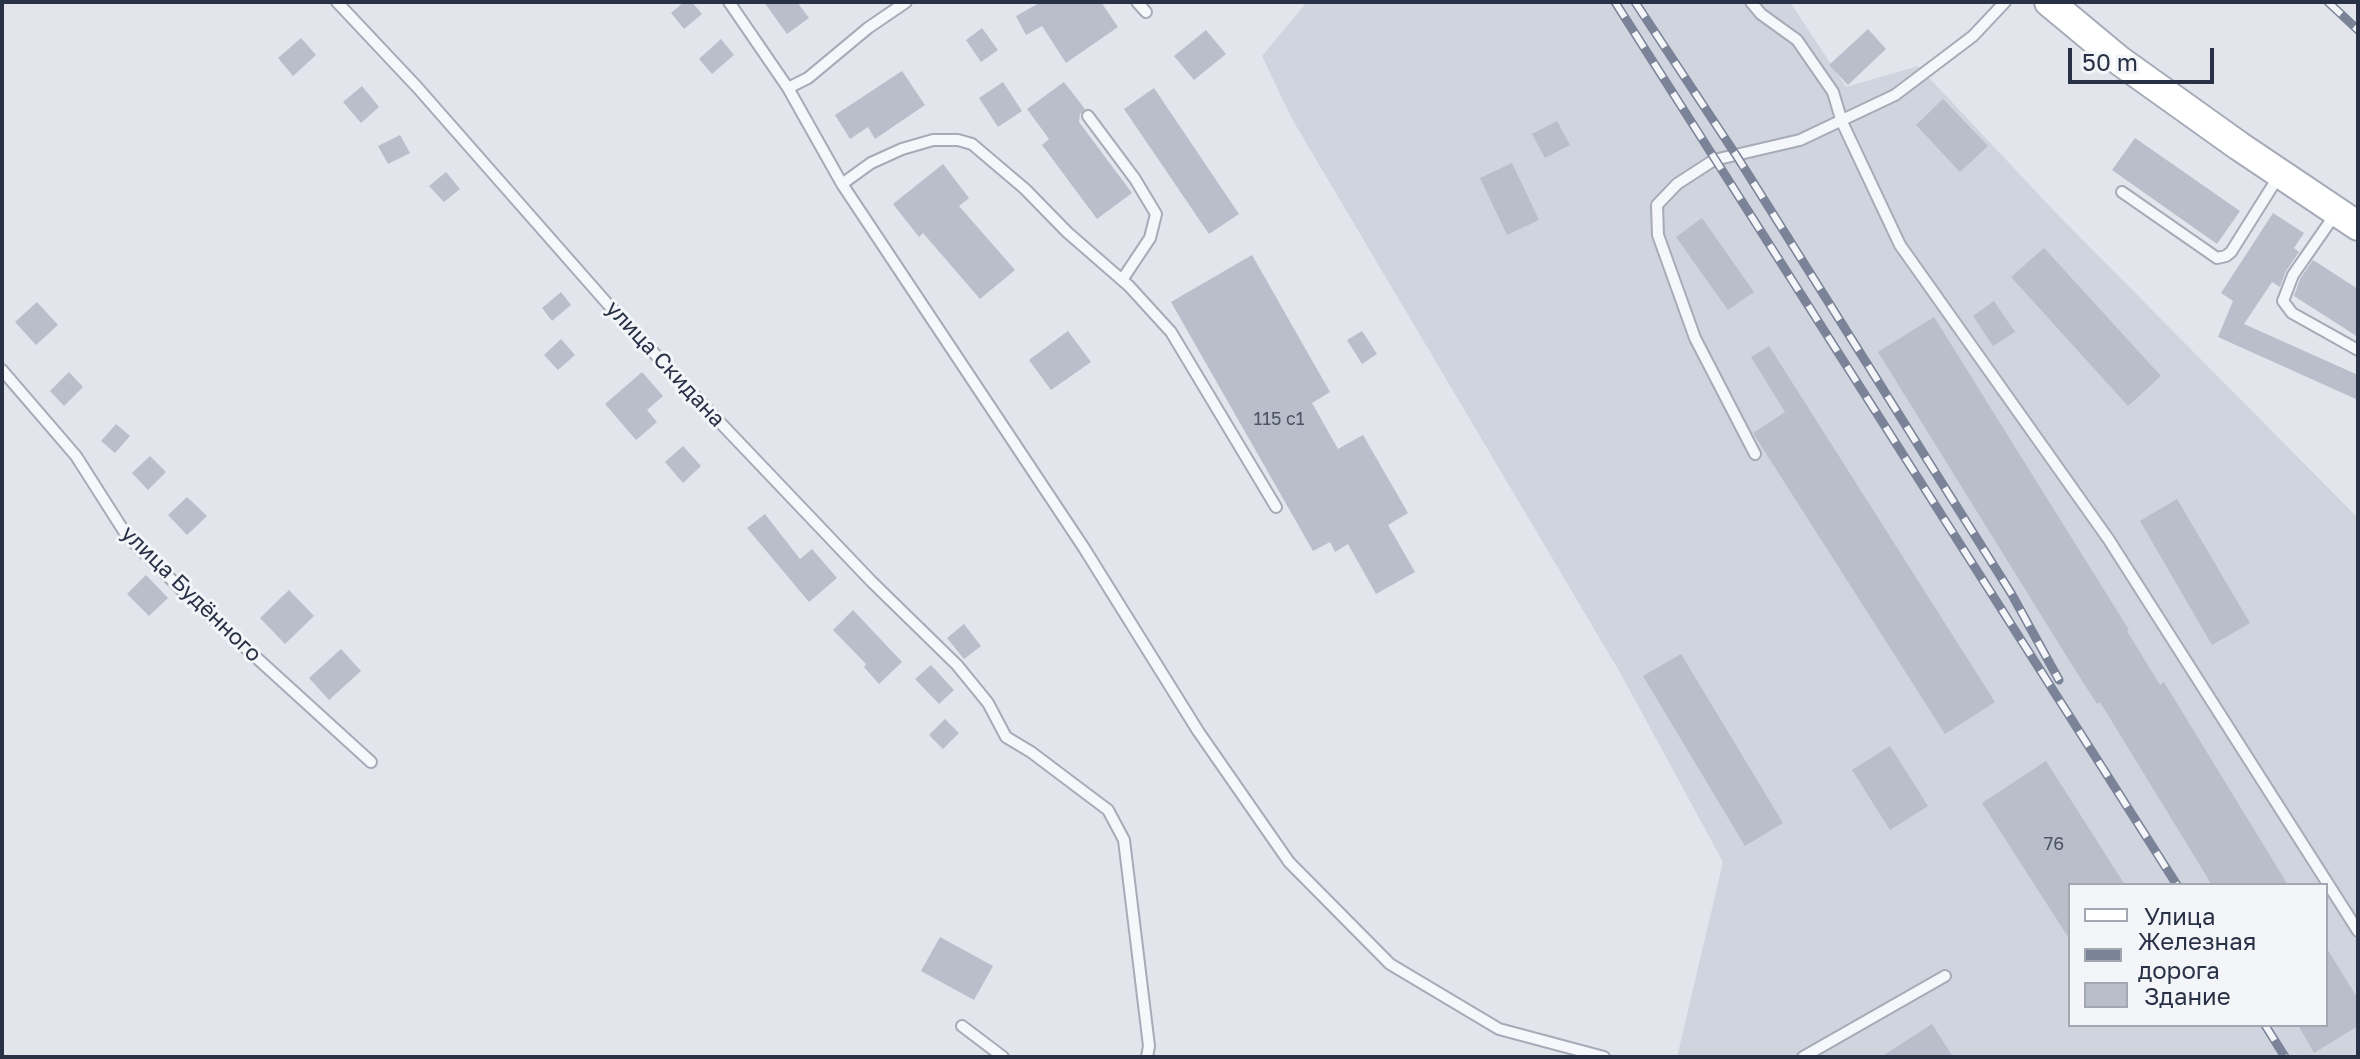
<!DOCTYPE html>
<html>
<head>
<meta charset="utf-8">
<style>
  body { margin:0 }
  #map { position:relative; width:2360px; height:1059px; overflow:hidden; background:#e2e5ec; font-family:"Golos Text",sans-serif }
  canvas { display:block }
  .frame { position:absolute; inset:0; border:4px solid #283146; pointer-events:none }
  .legend { position:absolute; left:2068px; top:883px; width:260px; height:144px; box-sizing:border-box; background:#f3f5f9; border:2px solid #a2a7b1; margin:0; padding:10px 14px; list-style:none; font-size:24px; color:#283146 }
  .legend li { display:flex; align-items:center; gap:16px; height:40px }
  .legend b { width:40px; border:2px solid #a2a7b1 }
  .scale { position:absolute; left:2068px; top:48px; width:146px; height:36px; box-sizing:border-box; border:4px solid #283146; border-top:0; padding-left:10px; font-size:24px; line-height:28px; white-space:nowrap; color:#283146; -webkit-text-stroke:6px #f3f5f9; paint-order:stroke }
</style>
</head>
<body>
<div id="map">
<canvas width="2360" height="1059"></canvas>
<div class="frame"></div>
<ul class="legend">
<li><b style="height:10px;background:#fff"></b>Улица</li>
<li><b style="height:10px;background:#7a8397"></b>Железная дорога</li>
<li><b style="height:22px;background:#b9beca"></b>Здание</li>
</ul>
<div class="scale">50 m</div>
</div>
<script>
const ctx = document.querySelector('canvas').getContext('2d');
ctx.lineJoin = 'round';
function fill(path, color) { ctx.fillStyle = color; ctx.fill(path, 'evenodd'); }
const toPath = rows => new Path2D(rows.map(r => 'M' + r).join(''));
function strokePath(path, color, width, dash) { ctx.strokeStyle = color; ctx.lineWidth = width; ctx.lineCap = dash ? 'butt' : 'round'; ctx.setLineDash(dash || []); ctx.stroke(path); }
function write(font, color, halo, rows, align = 'center') {
  ctx.font = font + ' "Golos Text",sans-serif'; ctx.lineWidth = 6; ctx.setLineDash([]); ctx.textBaseline = 'middle'; ctx.strokeStyle = halo; ctx.fillStyle = color; for (const [text, x, y, turn = 0] of rows) {
    ctx.save(); ctx.translate(x, y); ctx.rotate((+turn || 0) * Math.PI / 180); ctx.textAlign = isNaN(turn) ? turn : align; if (halo) ctx.strokeText(text, 0, 0); ctx.fillText(text, 0, 0); ctx.restore();
  }
}
fill(toPath([
  [1307,2,1790,2,1846,87,1918,66,2058,215,2358,518,2358,1057,1677,1057,1723,862,1622,676,1292,119,1262,56],
  [2070,885,2326,885,2326,1025,2070,1025]
]), '#d0d4de');
fill(toPath([
  [684,2,692,2,702,14,684,29,671,13],
  [764,2,797,2,809,18,787,34],
  [1041,2,1101,2,1118,27,1066,63,1042,26,1026,35,1016,16],
  [982,28,998,50,981,62,966,40],
  [1868,29,1886,49,1848,85,1829,65],
  [1206,30,1226,54,1194,80,1174,56],
  [301,38,316,55,293,76,278,58],
  [721,39,734,55,712,74,699,59],
  [902,71,925,105,875,139,868,127,850,139,835,115],
  [1003,82,1022,111,998,127,979,98],
  [1064,82,1085,109,1080,114,1079,122,1132,193,1097,219,1042,145,1049,139,1027,109],
  [362,86,379,107,361,123,343,102],
  [1154,88,1239,214,1209,234,1124,109],
  [1943,99,1988,146,1960,172,1916,125],
  [1557,121,1570,145,1545,158,1532,134],
  [400,135,410,153,388,164,378,146],
  [2135,138,2240,211,2217,244,2112,170],
  [1512,163,1539,220,1507,235,1480,178],
  [943,164,969,198,959,206,1015,270,980,299,923,233,919,237,893,204],
  [446,172,460,189,444,202,429,186],
  [2273,213,2304,233,2294,248,2299,252,2286,271,2280,287,2272,282,2244,324,2358,375,2358,400,2218,337,2233,301,2221,293],
  [1702,218,1754,292,1728,310,1676,237],
  [2044,248,2161,376,2128,406,2011,277],
  [1252,255,1330,392,1312,403,1338,449,1363,435,1408,513,1388,525,1415,572,1376,594,1348,544,1335,552,1330,542,1313,551,1171,302],
  [2313,260,2358,289,2358,337,2294,296,2300,279],
  [561,292,571,305,552,321,542,308],
  [1994,301,2015,332,1993,346,1973,316],
  [37,302,58,325,36,345,15,322],
  [1934,317,2129,630,2127,631,2160,685,2164,682,2288,885,2212,885,2100,702,2097,704,2072,665,1878,352],
  [1068,331,1091,362,1051,390,1029,360],
  [1362,331,1377,354,1362,364,1347,340],
  [561,339,575,355,558,370,544,355],
  [1769,346,1995,702,1945,734,1753,433,1785,412,1751,357],
  [69,372,83,387,64,406,50,391],
  [642,372,663,396,647,410,657,422,636,440,605,404],
  [116,424,130,436,115,453,101,441],
  [683,446,701,466,683,483,665,462],
  [150,456,166,472,148,490,132,473],
  [187,497,207,516,187,535,168,515],
  [2177,499,2250,623,2212,645,2140,521],
  [765,514,800,559,812,549,837,578,809,602,747,528],
  [146,575,168,598,149,616,127,594],
  [289,590,314,616,285,644,260,618],
  [853,610,902,662,879,684,864,667,866,664,833,630],
  [964,624,981,646,964,659,947,638],
  [341,649,361,671,329,700,309,678],
  [1681,654,1783,823,1745,846,1643,676],
  [931,665,954,690,939,704,915,679],
  [945,719,959,733,943,749,929,735],
  [1890,746,1928,806,1890,830,1852,770],
  [2046,761,2125,885,2070,885,2070,940,1982,803],
  [940,937,993,966,974,1000,921,971],
  [2326,947,2358,999,2358,1026,2314,1053,2298,1025,2326,1025],
  [1932,1024,1953,1057,1881,1057]
]), '#b9beca');
const lane = toPath([
  [337,2,417,87,613,310,871,581,957,665,988,703,1006,737,1031,752,1108,810,1124,840,1149,1046,1147,1057],
  [729,2,788,88,842,184,1084,548,1198,731,1289,862,1390,964,1499,1029,1604,1057],
  [1137,2,1146,12],
  [1751,2,1761,14,1797,40,1833,92,1842,122,1900,245,2109,540,2358,931],
  [788,88,808,78,868,28,906,2],
  [1088,116,1135,179,1156,214,1150,238,1122,280],
  [842,184,871,163,902,149,933,140,958,140,972,144,1025,189,1067,232,1129,286,1171,332,1276,507],
  [2122,192,2217,258,2226,256,2231,252,2280,174],
  [2336,213,2293,275,2283,301,2292,313,2358,350],
  [2,370,76,456,127,536,181,589,371,762],
  [1755,454,1695,338,1658,235,1657,205,1677,184,1714,160,1800,140,1895,95,1973,36,2005,2],
  [962,1026,1003,1057],
  [1803,1057,1945,976]
]);
const secondary = toPath([
  [2049,2,2120,61,2239,146,2358,226]
]);
strokePath(lane, '#a6abb7', 14);
strokePath(secondary, '#a6abb7', 32);
strokePath(lane, '#f6f7fa', 10);
strokePath(secondary, '#fff', 28);
const rail = toPath([
  [1615,2,2177,885],
  [1635,2,1736,155,2011,593,2059,680],
  [2328,2,2358,30],
  [2265,1025,2285,1057]
]);
strokePath(rail, '#7a8397', 9);
strokePath(rail, '#f3f5f9', 6, [18]);
write('18px', '#4c5467', null, [
  ["115 с1",1279,419],
  ["76",2054,844]
]);
write('22px', '#283146', '#f3f5f9', [
  ["улица Скидана",665,364,47],
  ["улица Будённого",191,594,44]
]);
</script>
</body>
</html>
